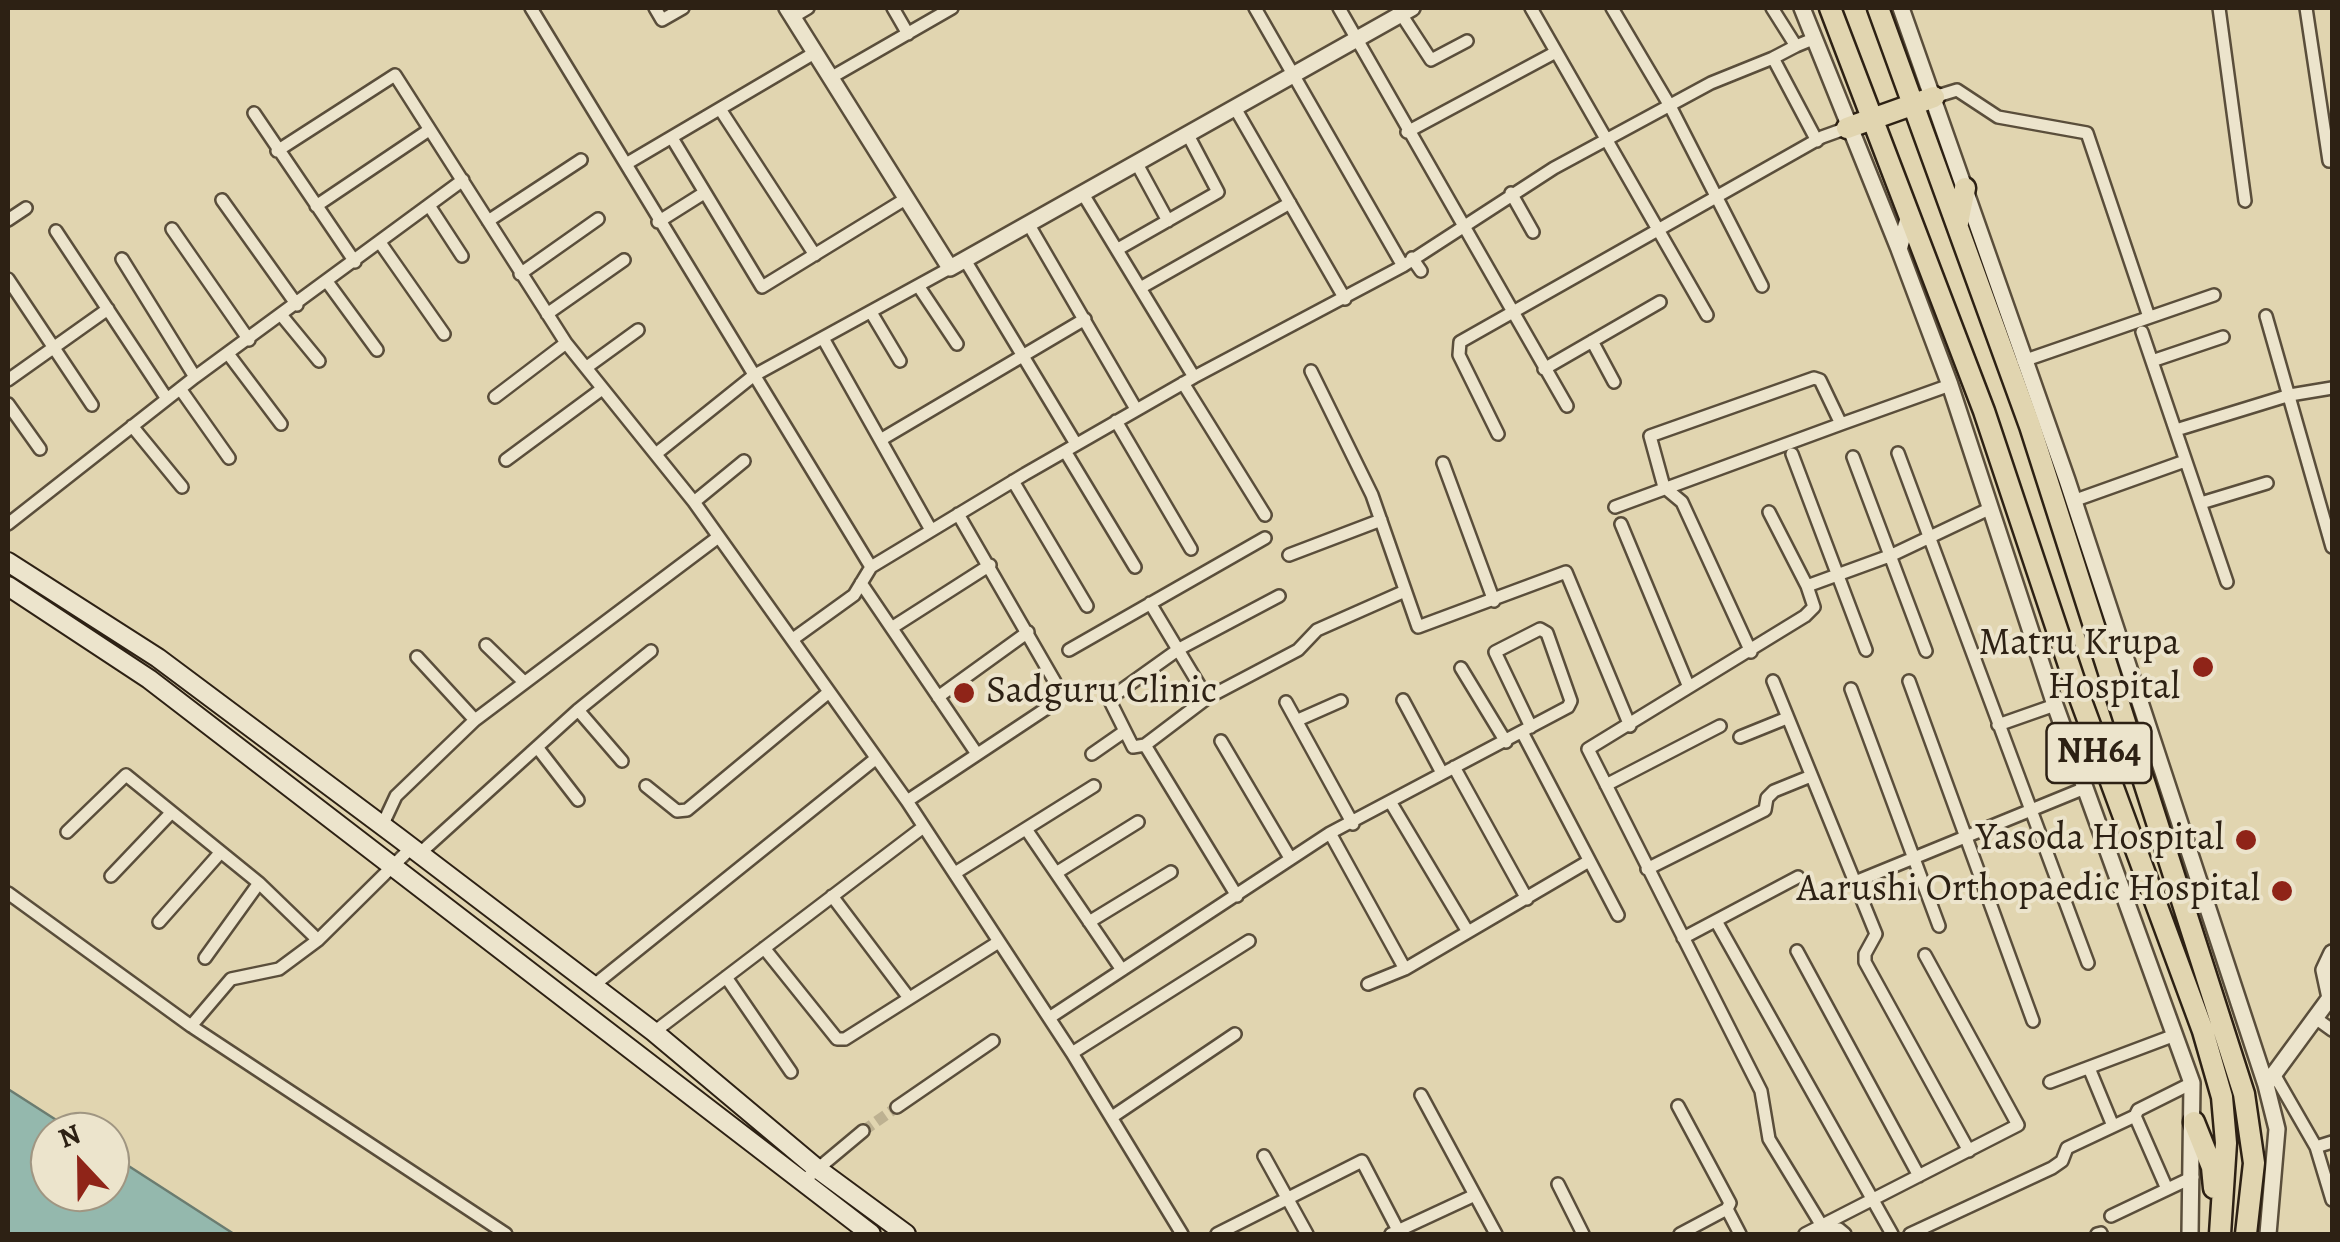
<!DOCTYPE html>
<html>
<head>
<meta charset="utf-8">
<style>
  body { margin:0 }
  #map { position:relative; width:2340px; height:1242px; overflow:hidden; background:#e1d5b0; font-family:Alegreya,serif }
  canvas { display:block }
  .frame { position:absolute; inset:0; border:10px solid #2d2114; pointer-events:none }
  .north { position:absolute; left:30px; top:1112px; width:100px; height:100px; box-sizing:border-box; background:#ece4cc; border:2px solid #a09682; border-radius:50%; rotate:338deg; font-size:28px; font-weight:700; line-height:40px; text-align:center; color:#2d2114 }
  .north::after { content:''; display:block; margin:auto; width:35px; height:45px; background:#8f2418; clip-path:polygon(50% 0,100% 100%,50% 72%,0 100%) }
</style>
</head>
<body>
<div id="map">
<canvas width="2340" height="1242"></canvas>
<div class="frame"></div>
<div class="north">N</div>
</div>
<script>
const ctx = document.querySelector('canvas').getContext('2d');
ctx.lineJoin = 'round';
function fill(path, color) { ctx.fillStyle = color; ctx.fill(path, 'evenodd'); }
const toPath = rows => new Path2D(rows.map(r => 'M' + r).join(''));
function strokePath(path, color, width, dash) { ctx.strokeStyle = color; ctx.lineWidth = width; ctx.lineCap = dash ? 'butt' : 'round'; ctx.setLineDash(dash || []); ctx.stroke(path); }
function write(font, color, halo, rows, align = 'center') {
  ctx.font = font + ' Alegreya,serif'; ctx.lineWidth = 8; ctx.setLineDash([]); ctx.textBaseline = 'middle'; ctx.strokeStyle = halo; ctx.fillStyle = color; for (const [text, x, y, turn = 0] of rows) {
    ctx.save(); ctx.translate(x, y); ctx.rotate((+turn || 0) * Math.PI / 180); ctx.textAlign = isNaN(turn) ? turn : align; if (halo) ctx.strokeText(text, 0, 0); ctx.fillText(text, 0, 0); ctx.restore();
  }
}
const water = toPath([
  [8,1089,75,1132,50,1132,50,1192,110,1192,110,1154,234,1234,8,1234,8,1089]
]);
fill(water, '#94b8ad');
strokePath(water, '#6b7c70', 2.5);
strokePath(toPath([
  [863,1131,897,1107]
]), '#bdb191', 11, [11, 5.5]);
const minor = toPath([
  [531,8,871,567],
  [655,8,662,20,683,8],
  [893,8,908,34],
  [1255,8,1403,266],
  [1339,8,1567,406],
  [1531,8,1707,315],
  [1612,8,1670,106,1762,286],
  [1772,8,1796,46,1813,39],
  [2219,8,2245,201],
  [2306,8,2329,161],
  [1401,14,1431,60,1467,41],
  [793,17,808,8],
  [1796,46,1773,58,1817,141],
  [832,77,952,8],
  [1934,97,1957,90,1998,117,2087,133,2149,317],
  [1235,108,1345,299],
  [720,109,815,255],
  [254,113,355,262],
  [1407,132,1556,52],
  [672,138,762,287,907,198],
  [277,151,395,75,566,343,694,502,907,801,1072,1053,1182,1234],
  [626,164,816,52],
  [1137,164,1168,221],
  [1511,193,1533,232],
  [1083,194,1194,377],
  [222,200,297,305],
  [316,206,429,130],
  [430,207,462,256],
  [8,220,26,208],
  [488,221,581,160],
  [658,222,704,193],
  [1029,225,1136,409],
  [172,229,249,340],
  [56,231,167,399],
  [381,244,444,334],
  [1118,249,1218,192,1188,135],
  [1412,258,1421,271],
  [122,259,195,377],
  [965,260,1076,444],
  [520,274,598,219],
  [8,279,92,405],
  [328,283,377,350],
  [919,287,957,344],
  [1142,287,1290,203],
  [547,314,624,260],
  [872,314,900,361],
  [282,316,319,361],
  [2266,316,2332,547],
  [2142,332,2227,582],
  [824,340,931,530],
  [1592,341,1614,382],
  [229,355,281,424],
  [2023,361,2214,295],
  [2152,361,2223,337],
  [587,367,638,330],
  [1544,369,1660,302],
  [1311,371,1372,495,1418,627,1566,572,1630,726],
  [8,380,108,309],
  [1183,383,1265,515],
  [181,390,229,458],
  [495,397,566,343],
  [8,404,40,449],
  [1116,421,1191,549],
  [132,426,182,487],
  [2176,430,2290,395,2332,388],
  [1498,434,1459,355,1460,342,1822,137,1847,128],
  [882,439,1085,319],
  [1065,451,1135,567],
  [657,453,753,376,950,268],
  [1898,453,2088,963],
  [1792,454,1866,650],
  [1853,457,1926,651],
  [506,460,602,389],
  [1443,463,1494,601],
  [1013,481,1087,606],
  [2073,501,2185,461],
  [694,502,744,461],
  [2201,503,2267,483],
  [1615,507,1841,424],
  [1769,512,1807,586],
  [958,514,1055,682],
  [8,524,195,377,463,180],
  [1621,524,1688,685],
  [1289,555,1381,520],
  [861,583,977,754],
  [1279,596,1179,649,1109,699,1133,747,1145,745,1207,698,1298,650,1317,630,1405,591],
  [1150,603,1207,698],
  [893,627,990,565],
  [793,639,854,595,871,567,1025,474,1194,377,1403,266,1554,168,1711,83,1773,58],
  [486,645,523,681],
  [1069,650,1265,538],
  [1751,652,1682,502,1664,487,1650,436,1814,378,1820,380,1841,424,1950,385],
  [417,657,475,720],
  [1461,668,1506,742],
  [1773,681,1876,934,1865,954,1865,962,1969,1151],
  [1909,681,2033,1021],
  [1851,689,1939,926],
  [938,697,1028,632],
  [1403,700,1442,773],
  [1286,702,1353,824],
  [578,710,622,761],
  [1298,720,1341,701],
  [1998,725,2055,705],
  [1522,732,1618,915],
  [1740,737,1787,718],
  [1221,741,1290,858],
  [1145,745,1237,896],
  [537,747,578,800],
  [1092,754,1125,731],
  [1454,767,1527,899],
  [1606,785,1720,726],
  [646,786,677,811,687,810,829,692],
  [907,801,1050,706],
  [1391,803,1468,932],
  [382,826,396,796,475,720,717,538],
  [1026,829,1122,970],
  [67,832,126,775,259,883,318,940],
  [1330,833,1405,969],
  [419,854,578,710,651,651],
  [1647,869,1765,810,1767,798,1774,791,1811,776],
  [955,873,1094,786],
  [1056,873,1138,822],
  [111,876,170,814],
  [1855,882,2085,788],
  [8,893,191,1026,506,1234],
  [832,896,909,998],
  [1716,921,1892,1234],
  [159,922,220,853],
  [1089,922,1171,872],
  [1683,938,1798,877],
  [764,948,837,1039,845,1039,997,943],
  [1797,951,1919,1176],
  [205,958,259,883],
  [726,977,791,1072],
  [1368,984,1405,969,1589,861],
  [593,986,874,760],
  [2314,1017,2332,1030],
  [1049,1018,1330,833,1568,707,1571,701,1547,633,1540,629,1495,652,1531,727],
  [191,1026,231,979,279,969,318,940,411,848],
  [654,1032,922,828],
  [1072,1053,1249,941],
  [2089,1068,2113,1126],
  [2274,1074,2316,1147,2332,1200],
  [2050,1082,2175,1035],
  [1421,1095,1496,1234],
  [1678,1106,1730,1203,1727,1209,1680,1234],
  [897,1107,993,1041],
  [2135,1116,2167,1189],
  [1112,1117,1235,1034],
  [2316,1147,2332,1142],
  [1264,1156,1307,1234],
  [802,1182,863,1131],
  [1558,1184,1583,1234],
  [1727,1209,1740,1234],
  [2111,1216,2193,1177],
  [1822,1226,1769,1139,1761,1091,1588,749,1805,616,1814,607,1807,586,1892,555,1991,508],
  [1217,1234,1362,1161,1400,1234],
  [1391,1234,1475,1195],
  [1805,1234,2018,1125,1925,955],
  [1823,1234,1839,1229,1845,1234],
  [1910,1234,2052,1168,2062,1161,2067,1148,2135,1116,2138,1110,2192,1083],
  [2097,1234,2101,1233]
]);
const tertiary = toPath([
  [787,8,950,268,1412,8],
  [1802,8,1899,249],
  [1901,8,2067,480,2266,1085,2277,1129,2268,1234],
  [1909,216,1899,249,1950,385,2055,705,2192,1083,2190,1234],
  [2330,998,2324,970,2332,953],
  [2266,1085,2332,995]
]);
const secondary = toPath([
  [8,562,158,658,399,838,654,1032,815,1167,906,1234],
  [8,586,149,679,871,1234]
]);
const trunk = toPath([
  [1830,8,1984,411,2080,698,2203,1031,2222,1097,2226,1143,2220,1234],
  [1878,8,2030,426,2244,1094,2254,1163,2246,1234],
  [1847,128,1934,97],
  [1958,223,1965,188],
  [2194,1122,2212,1167,2214,1188]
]);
strokePath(minor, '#5a4e3b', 16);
strokePath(tertiary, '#5a4e3b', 20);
strokePath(secondary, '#2d2114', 22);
strokePath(trunk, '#2d2114', 25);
strokePath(minor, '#ece4cc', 11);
strokePath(tertiary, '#ece4cc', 15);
strokePath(secondary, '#ece4cc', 18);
strokePath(trunk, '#e1d5b0', 20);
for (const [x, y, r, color] of [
  [2203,667,12,"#8f2418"],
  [964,693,12,"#8f2418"],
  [2246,840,12,"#8f2418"],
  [2282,891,12,"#8f2418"]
]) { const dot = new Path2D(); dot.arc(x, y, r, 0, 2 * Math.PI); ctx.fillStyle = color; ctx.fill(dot); strokePath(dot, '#ece4cc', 4); }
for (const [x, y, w] of [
  [2099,753,105]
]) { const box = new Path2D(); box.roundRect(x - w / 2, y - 30, w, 60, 8); ctx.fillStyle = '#ece4cc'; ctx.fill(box); strokePath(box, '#2d2114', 2.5); }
write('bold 35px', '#2d2114', null, [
  ["NH64",2099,753]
]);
write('38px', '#2d2114', '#ece4cc', [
  ["Matru Krupa",2180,645],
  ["Hospital",2180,689],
  ["Sadguru Clinic",986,693,"left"],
  ["Yasoda Hospital",2224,840],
  ["Aarushi Orthopaedic Hospital",2260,891]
], 'right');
</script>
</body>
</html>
